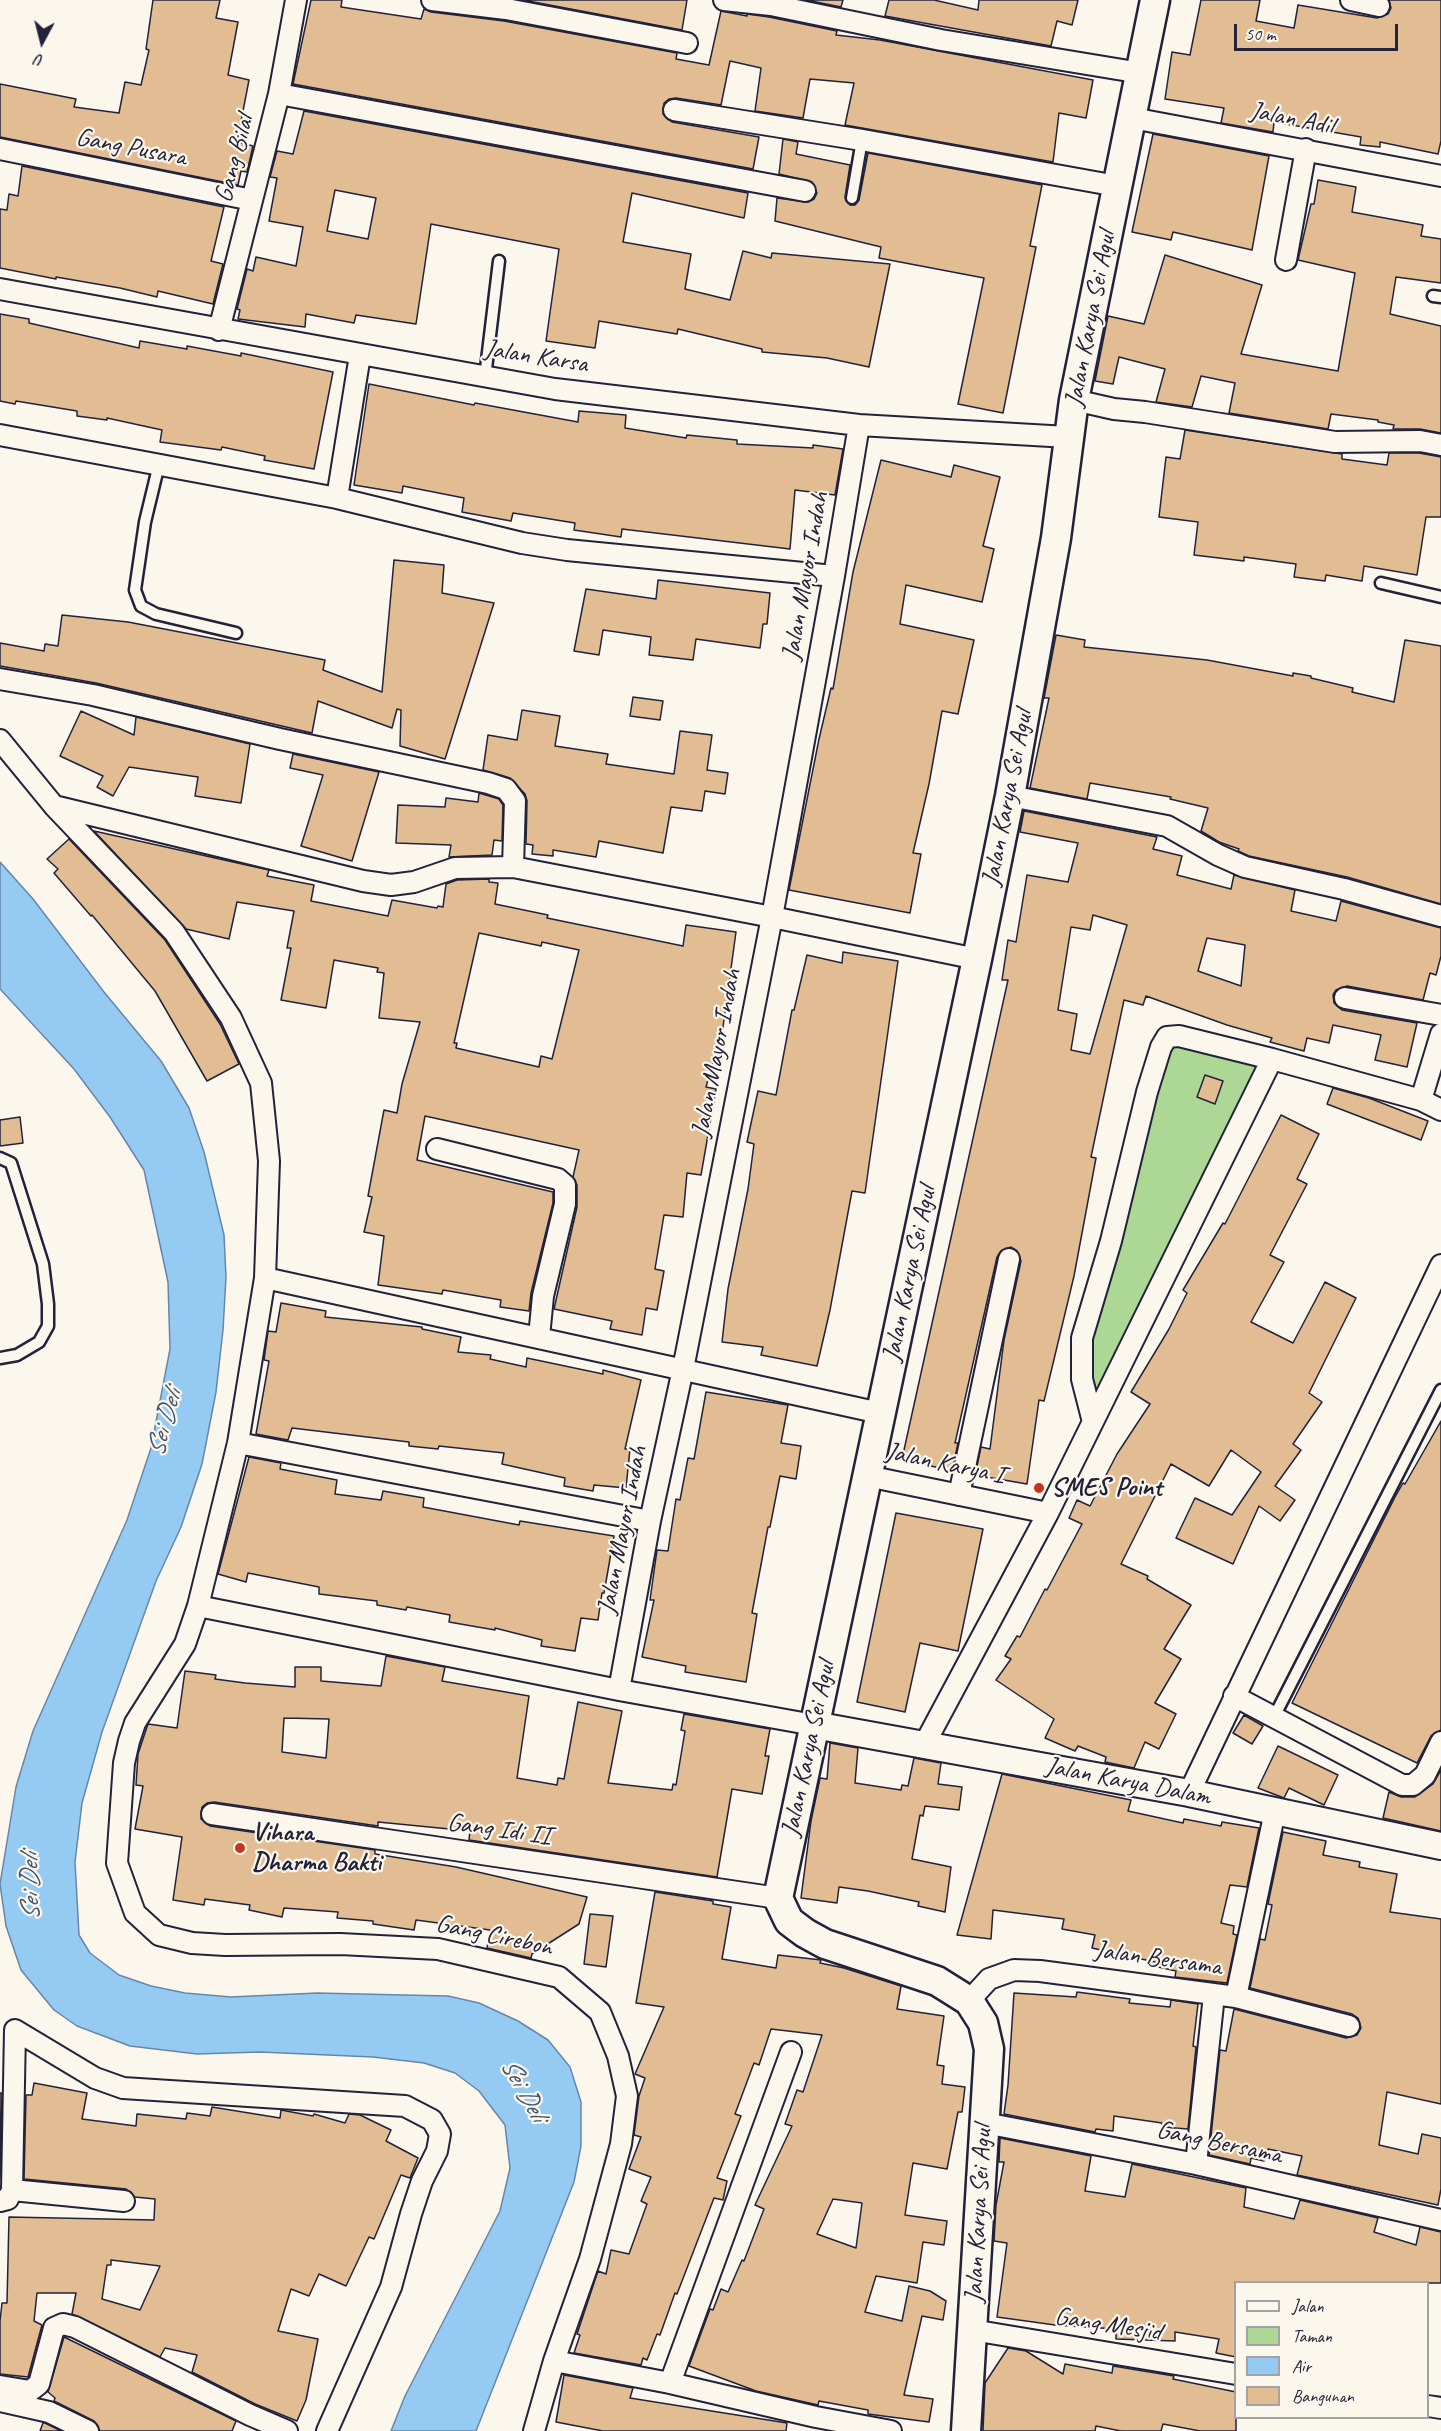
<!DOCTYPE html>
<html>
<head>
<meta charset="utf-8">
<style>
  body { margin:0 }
  #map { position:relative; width:1441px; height:2431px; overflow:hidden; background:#fbf7ec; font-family:Caveat,sans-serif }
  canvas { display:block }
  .legend { position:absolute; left:1234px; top:2281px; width:195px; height:138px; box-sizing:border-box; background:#fbf7ec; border:2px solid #a4a2a5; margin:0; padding:8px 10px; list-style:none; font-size:18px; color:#22223b }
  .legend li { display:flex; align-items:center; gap:12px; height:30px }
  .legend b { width:30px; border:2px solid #a4a2a5 }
  .north { position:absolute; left:12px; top:12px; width:60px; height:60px; -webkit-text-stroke:4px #fbf7ec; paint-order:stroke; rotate:187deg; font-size:16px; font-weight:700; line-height:24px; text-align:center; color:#22223b }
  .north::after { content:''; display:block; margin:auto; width:21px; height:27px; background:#22223b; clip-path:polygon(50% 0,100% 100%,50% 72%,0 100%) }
  .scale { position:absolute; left:1234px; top:24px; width:164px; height:27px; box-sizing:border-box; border:3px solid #22223b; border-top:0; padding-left:8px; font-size:18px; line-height:21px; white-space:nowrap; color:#22223b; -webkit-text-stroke:4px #fbf7ec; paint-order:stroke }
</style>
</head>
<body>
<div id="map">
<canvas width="1441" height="2431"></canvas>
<ul class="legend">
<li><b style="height:8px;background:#fbf7ec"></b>Jalan</li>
<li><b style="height:16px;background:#add795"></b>Taman</li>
<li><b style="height:16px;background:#95cbf3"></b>Air</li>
<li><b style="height:16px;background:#e2bd93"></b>Bangunan</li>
</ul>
<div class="north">U</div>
<div class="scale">50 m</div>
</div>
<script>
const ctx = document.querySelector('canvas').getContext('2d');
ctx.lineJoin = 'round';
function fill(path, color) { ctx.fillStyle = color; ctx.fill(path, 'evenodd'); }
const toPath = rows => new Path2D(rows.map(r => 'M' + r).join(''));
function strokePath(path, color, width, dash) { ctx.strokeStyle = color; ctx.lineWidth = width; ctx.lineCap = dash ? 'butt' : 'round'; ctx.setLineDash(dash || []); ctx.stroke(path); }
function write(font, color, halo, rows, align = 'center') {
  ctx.font = font + ' Caveat,sans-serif'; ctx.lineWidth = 4.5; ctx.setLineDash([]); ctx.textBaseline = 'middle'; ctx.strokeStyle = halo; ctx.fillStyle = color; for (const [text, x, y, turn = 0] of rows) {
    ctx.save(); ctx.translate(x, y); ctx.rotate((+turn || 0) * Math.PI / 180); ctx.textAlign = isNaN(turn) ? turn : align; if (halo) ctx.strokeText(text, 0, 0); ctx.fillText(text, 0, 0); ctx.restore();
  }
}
fill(toPath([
  [1168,1039,1269,1060,1092,1410,1083,1357]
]), '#add795');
const water = toPath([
  [0,862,33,899,104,992,161,1061,189,1108,204,1152,224,1235,226,1277,223,1330,216,1392,202,1464,181,1527,156,1581,102,1732,82,1803,75,1862,79,1935,90,1953,119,1975,151,1986,185,1993,231,1997,317,1993,448,1996,479,2003,518,2021,548,2040,570,2067,581,2102,581,2146,574,2182,476,2431,391,2431,405,2396,500,2211,510,2168,505,2125,479,2091,455,2073,424,2063,373,2057,260,2052,197,2054,130,2046,77,2026,54,2010,21,1970,6,1926,0,1884,16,1787,33,1731,127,1520,151,1448,170,1349,168,1282,144,1170,110,1117,74,1069,0,989,0,862]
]);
fill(water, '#95cbf3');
strokePath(water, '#6787a9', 1.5);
const building = toPath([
  [153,0,220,0,216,18,238,22,228,75,249,80,237,142,253,146,247,172,241,171,238,185,0,137,0,84,76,99,74,107,119,113,125,82,141,85,149,50,146,49,153,0],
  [311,0,342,0,341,7,421,19,424,9,431,12,504,21,677,53,676,59,709,65,721,11,747,16,747,14,769,17,837,31,836,35,880,40,1093,80,1086,118,1059,113,1053,162,845,125,854,83,810,79,803,118,755,111,761,68,730,61,721,105,676,98,669,99,664,103,663,114,672,122,759,137,753,169,293,84,311,0],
  [523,0,687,0,682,30,523,0],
  [806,0,843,0,841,7,806,0],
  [889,0,934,0,978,10,979,0,1078,0,1072,25,1057,21,1051,46,885,16,889,0],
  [1201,0,1260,0,1256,21,1294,28,1298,5,1377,18,1388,14,1391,8,1389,0,1441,0,1441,141,1438,154,1380,142,1380,147,1360,145,1361,137,1274,122,1273,132,1221,123,1224,108,1165,99,1172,52,1190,55,1201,0],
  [304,111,748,193,744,218,632,193,623,242,691,254,685,289,730,300,743,251,771,258,772,253,890,264,869,367,827,358,762,352,762,349,678,329,677,334,599,321,595,348,546,341,559,249,431,224,416,324,356,315,354,323,306,314,305,327,238,319,240,310,237,309,247,269,253,271,256,257,296,266,303,227,269,221,277,178,270,177,277,151,293,154,304,111],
  [335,190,376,198,368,239,327,231,335,190],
  [1153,134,1269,156,1252,250,1173,232,1171,240,1132,232,1153,134],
  [783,139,798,142,796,154,850,165,845,197,850,205,855,205,859,200,868,153,1042,185,1030,246,1036,247,1003,413,958,404,984,278,879,258,881,247,775,221,777,198,808,202,814,199,817,193,812,182,779,174,783,139],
  [22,166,224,207,211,261,223,264,213,304,158,291,157,297,120,288,56,277,56,279,0,268,0,209,7,210,9,194,18,196,22,166],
  [1318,180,1356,187,1352,212,1423,225,1421,236,1441,239,1441,283,1396,277,1390,314,1441,326,1441,433,1420,429,1393,429,1394,425,1378,422,1378,420,1331,414,1328,429,1229,413,1235,383,1201,376,1192,407,1156,402,1165,369,1119,357,1113,384,1095,381,1108,316,1144,324,1165,255,1262,285,1241,354,1338,371,1355,273,1298,260,1311,204,1314,204,1318,180],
  [0,314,29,319,29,323,139,348,140,341,187,349,187,346,241,356,241,353,333,372,314,469,264,460,265,456,222,447,221,450,160,442,162,430,107,418,107,420,77,416,77,411,16,401,15,404,0,401,0,314],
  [369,384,474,405,475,403,578,422,579,411,626,415,625,428,686,438,687,435,737,440,737,444,813,448,813,445,843,449,835,495,795,490,790,549,622,529,621,537,574,530,575,523,513,513,511,521,462,512,464,498,403,486,402,493,354,485,369,384],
  [1185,430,1342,454,1342,459,1387,465,1389,453,1419,453,1441,457,1441,517,1426,517,1417,575,1364,566,1362,581,1326,575,1325,581,1294,577,1296,564,1244,557,1244,561,1194,555,1198,522,1159,517,1166,457,1180,459,1185,430],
  [881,460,951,477,954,465,1000,477,983,546,994,549,982,602,906,585,900,624,974,640,958,714,942,711,929,784,913,853,921,854,910,913,789,890,819,739,831,688,833,689,853,572,881,460],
  [394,560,444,565,442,593,494,603,445,759,400,746,401,710,397,709,392,728,318,701,312,733,96,683,0,666,0,643,44,651,45,644,58,646,62,615,128,622,325,660,323,670,382,692,394,560],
  [658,580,770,593,767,624,763,624,760,648,696,639,693,660,649,655,651,637,603,630,599,655,574,651,586,589,656,599,658,580],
  [1056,635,1085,640,1084,647,1207,660,1293,676,1293,673,1311,676,1311,678,1353,688,1352,692,1394,702,1405,640,1441,646,1441,904,1347,877,1249,856,1238,851,1239,849,1219,842,1201,831,1208,808,1170,799,1171,797,1090,783,1087,799,1030,788,1049,698,1044,698,1056,635],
  [633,697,663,701,660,720,630,716,633,697],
  [522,710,560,716,555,746,608,754,606,764,674,774,680,731,712,735,707,770,728,773,725,794,705,791,702,811,671,807,663,853,599,841,596,857,553,850,553,856,532,854,533,845,526,844,527,801,525,794,510,778,483,770,488,735,517,740,522,710],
  [81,711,134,735,136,717,250,744,241,803,195,796,198,777,129,767,113,796,97,787,103,776,60,756,81,711],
  [293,754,379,772,352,861,301,846,323,775,290,768,293,754],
  [479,793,499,799,503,805,502,841,494,840,492,855,449,857,451,845,396,843,398,805,445,807,446,798,478,802,479,793],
  [1024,811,1157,837,1153,849,1182,856,1177,875,1231,889,1234,875,1295,890,1291,911,1336,921,1341,901,1441,928,1441,956,1436,975,1430,973,1423,1000,1347,986,1336,990,1333,995,1334,1003,1342,1010,1417,1023,1407,1067,1375,1060,1381,1035,1333,1025,1329,1043,1307,1038,1304,1051,1270,1042,1272,1038,1227,1025,1146,996,1143,1005,1124,1000,1091,1157,1096,1158,1074,1276,1044,1401,1039,1400,1027,1484,975,1475,981,1447,990,1449,1004,1340,1021,1261,1017,1251,1011,1247,1001,1251,997,1257,955,1443,958,1443,952,1471,902,1459,1008,980,1002,980,1008,940,1016,942,1027,875,1068,882,1078,843,1020,832,1024,811],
  [1093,915,1127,925,1090,1054,1071,1050,1077,1014,1058,1010,1071,927,1090,930,1093,915],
  [1207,938,1245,945,1241,986,1198,971,1207,938],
  [94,831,269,870,267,876,314,885,311,901,388,916,392,900,437,908,438,906,443,907,446,884,457,880,489,879,489,882,498,883,495,904,548,915,547,918,683,946,686,925,736,932,723,1027,706,1087,716,1089,701,1175,687,1173,683,1217,664,1215,655,1269,664,1271,657,1310,646,1308,642,1335,610,1329,612,1321,554,1309,577,1207,577,1185,573,1177,579,1150,425,1116,417,1160,553,1192,553,1203,531,1293,529,1311,500,1307,501,1300,443,1290,442,1294,378,1285,384,1236,364,1232,372,1197,368,1196,384,1110,397,1113,402,1084,420,1022,379,1018,384,973,377,972,378,968,334,960,326,1008,281,1000,291,948,287,948,294,911,237,902,229,939,186,929,94,831],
  [479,933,541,946,542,942,579,950,552,1059,541,1056,539,1067,456,1048,457,1043,454,1043,479,933],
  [69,839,165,940,220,1024,239,1064,207,1081,155,991,92,915,91,916,54,873,58,869,47,859,69,839],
  [843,952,898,961,865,1193,852,1191,830,1310,817,1366,761,1355,763,1347,722,1342,728,1289,748,1189,754,1144,747,1142,758,1091,776,1095,792,1010,794,1010,807,955,842,963,843,952],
  [1205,1075,1223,1081,1215,1104,1197,1097,1205,1075],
  [1333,1088,1369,1098,1428,1121,1421,1140,1327,1104,1333,1088],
  [1281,1115,1319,1134,1297,1179,1307,1184,1270,1255,1284,1262,1251,1322,1293,1343,1325,1282,1356,1298,1309,1393,1322,1402,1293,1444,1301,1450,1275,1486,1295,1500,1280,1521,1259,1506,1233,1564,1176,1538,1195,1498,1232,1515,1261,1472,1231,1450,1209,1486,1171,1464,1121,1564,1148,1576,1147,1579,1191,1605,1164,1649,1181,1659,1155,1703,1176,1714,1159,1749,1145,1742,1134,1768,1105,1762,1106,1757,1078,1746,1075,1751,1045,1738,1054,1719,996,1680,1011,1659,1005,1656,1017,1636,1020,1637,1045,1589,1047,1590,1082,1524,1069,1518,1077,1500,1090,1506,1117,1454,1150,1404,1131,1392,1169,1329,1187,1293,1183,1290,1223,1223,1225,1224,1281,1115],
  [20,1117,23,1143,0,1146,0,1120,20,1117],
  [281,1303,326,1311,325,1317,422,1327,422,1329,461,1337,458,1352,491,1355,490,1359,526,1367,527,1358,603,1374,603,1370,641,1380,625,1449,630,1449,626,1488,594,1485,593,1491,564,1486,565,1478,502,1464,504,1453,439,1446,438,1449,409,1446,409,1442,292,1428,288,1440,256,1434,269,1361,264,1360,268,1331,276,1332,281,1303],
  [706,1392,788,1405,781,1443,801,1446,796,1479,780,1476,770,1527,768,1527,752,1613,757,1614,746,1682,685,1672,686,1666,642,1657,654,1600,650,1600,657,1550,668,1551,676,1499,680,1500,688,1458,694,1459,706,1392],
  [1441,1421,1441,1730,1431,1736,1417,1763,1292,1703,1395,1497,1403,1483,1405,1484,1441,1421],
  [249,1457,281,1463,280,1469,337,1480,335,1494,381,1500,383,1491,424,1498,423,1507,519,1525,520,1521,614,1536,604,1593,602,1593,598,1620,581,1618,575,1651,541,1646,542,1640,495,1628,495,1630,449,1622,450,1615,407,1607,406,1610,377,1605,377,1601,319,1594,319,1587,248,1573,246,1582,218,1574,249,1457],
  [896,1513,983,1529,958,1651,920,1643,905,1712,857,1702,896,1513],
  [386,1656,445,1667,442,1681,529,1696,517,1778,557,1785,558,1778,564,1779,578,1702,622,1711,608,1783,672,1790,673,1784,676,1785,685,1731,681,1730,684,1714,770,1729,765,1756,769,1756,762,1794,732,1789,717,1877,469,1840,470,1831,378,1822,378,1826,214,1802,207,1803,202,1807,201,1819,210,1826,375,1850,375,1854,456,1867,587,1897,579,1924,532,1954,531,1958,487,1948,490,1930,416,1920,414,1930,373,1924,373,1921,337,1918,338,1912,284,1908,282,1917,249,1910,250,1905,205,1899,204,1905,173,1900,182,1837,135,1829,143,1786,136,1785,138,1754,148,1724,177,1728,185,1671,216,1675,215,1679,245,1683,295,1687,295,1667,321,1667,321,1681,381,1686,386,1656],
  [284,1718,329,1719,326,1758,282,1752,284,1718],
  [1244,1715,1263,1726,1252,1744,1233,1733,1244,1715],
  [830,1743,858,1748,855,1783,901,1790,902,1785,908,1786,914,1758,941,1763,938,1784,962,1787,959,1810,925,1806,923,1816,920,1815,912,1859,951,1867,945,1912,918,1906,919,1902,868,1891,839,1887,837,1903,801,1898,811,1821,820,1778,827,1779,830,1743],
  [1278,1746,1338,1775,1324,1805,1289,1788,1284,1798,1258,1788,1278,1746],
  [1441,1770,1441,1831,1383,1818,1389,1792,1401,1797,1415,1797,1433,1784,1441,1770],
  [1002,1774,1131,1800,1128,1811,1183,1823,1184,1819,1221,1826,1222,1822,1259,1828,1247,1887,1230,1885,1221,1923,1234,1926,1233,1934,1237,1935,1227,1983,1175,1977,1176,1971,1154,1966,1155,1962,1092,1948,1095,1935,1062,1929,1064,1919,993,1910,991,1939,957,1935,1002,1774],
  [1283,1832,1326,1841,1323,1855,1360,1862,1359,1867,1397,1874,1390,1912,1441,1919,1441,2104,1387,2092,1379,2145,1418,2154,1422,2134,1441,2138,1441,2189,1438,2205,1297,2175,1302,2156,1268,2149,1264,2161,1251,2158,1250,2164,1209,2155,1220,2050,1226,2051,1234,2009,1346,2038,1357,2035,1361,2028,1358,2018,1352,2014,1250,1988,1260,1939,1265,1940,1272,1905,1268,1904,1283,1832],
  [655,1892,713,1901,713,1904,731,1907,722,1959,776,1968,778,1955,821,1960,820,1963,844,1968,901,1986,897,2009,944,2016,937,2065,944,2066,942,2084,965,2087,962,2112,958,2112,947,2169,913,2163,905,2215,947,2221,944,2245,923,2242,917,2283,876,2276,865,2312,902,2321,909,2286,930,2291,946,2301,943,2320,922,2316,904,2395,933,2399,929,2422,868,2414,868,2410,819,2401,818,2405,756,2391,689,2366,710,2309,713,2310,721,2289,728,2292,742,2260,744,2261,764,2209,755,2205,792,2126,785,2124,797,2090,803,2092,822,2035,771,2029,759,2065,754,2063,735,2114,741,2116,717,2178,727,2181,723,2200,714,2198,677,2294,675,2293,660,2335,657,2334,647,2360,643,2358,641,2365,574,2353,580,2335,577,2334,598,2271,606,2274,611,2250,629,2254,647,2204,641,2201,651,2177,629,2169,641,2137,634,2135,639,2096,645,2078,635,2074,664,2007,636,2003,655,1892],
  [833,2199,862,2203,856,2248,817,2234,833,2199],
  [590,1914,613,1916,606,1967,584,1964,590,1914],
  [1077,1992,1130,1999,1129,2003,1170,2007,1171,2000,1198,2004,1193,2046,1196,2047,1188,2129,1162,2127,1162,2123,1114,2116,1113,2131,1096,2129,1095,2132,1004,2114,1008,2085,1014,1993,1076,1997,1077,1992],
  [34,2083,87,2093,82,2119,136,2126,137,2114,186,2119,187,2113,210,2116,212,2107,280,2118,281,2110,313,2116,314,2114,345,2123,349,2114,360,2115,391,2130,386,2141,418,2158,410,2178,401,2175,374,2239,369,2237,346,2286,319,2274,309,2296,291,2289,278,2331,318,2339,306,2400,297,2421,255,2404,192,2372,197,2355,165,2348,160,2357,72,2314,76,2293,37,2293,34,2321,42,2325,28,2377,0,2374,0,2321,2,2303,7,2303,9,2217,154,2220,155,2199,135,2197,126,2189,24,2179,26,2095,32,2095,34,2083],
  [111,2260,160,2266,140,2310,102,2299,107,2265,111,2265,111,2260],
  [0,2093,2,2093,0,2179,0,2093],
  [1000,2138,1091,2156,1085,2191,1125,2197,1132,2164,1246,2188,1244,2207,1294,2219,1300,2200,1378,2218,1374,2232,1416,2245,1420,2227,1441,2232,1441,2283,1236,2283,1236,2357,1216,2353,1219,2339,1175,2332,1175,2341,1116,2339,1116,2329,1055,2325,997,2317,1007,2243,994,2241,996,2205,1004,2162,999,2162,1000,2138],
  [64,2337,236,2421,232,2431,100,2431,94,2421,54,2401,55,2398,48,2392,64,2337],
  [1008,2348,1026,2351,1063,2374,1065,2364,1112,2373,1113,2366,1174,2376,1173,2379,1236,2392,1236,2431,1200,2431,1163,2424,1161,2431,1121,2431,1096,2426,1095,2431,983,2431,985,2383,1008,2348],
  [564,2375,633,2388,630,2398,787,2423,786,2431,603,2431,556,2422,564,2375],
  [43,2423,45,2423,61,2431,40,2431,43,2423]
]);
fill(building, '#e2bd93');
strokePath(building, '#22223b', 1.5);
const service = toPath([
  [852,198,862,140],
  [1433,296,1441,297],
  [485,377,499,261],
  [159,464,145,522,135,590,141,606,156,614,236,633],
  [1381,583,1441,597],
  [0,1158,11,1163,43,1264,48,1304,48,1326,39,1342,17,1355,0,1358],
  [1274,1717,1441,1390]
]);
const minor = toPath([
  [432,0,506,9,687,43],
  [724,0,771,5,941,40,1141,73],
  [1351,0,1379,6],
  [279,94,805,191],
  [674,110,862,140,1117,186],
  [1132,118,1441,176],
  [0,149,252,200],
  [1286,260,1306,149],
  [0,289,555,389,859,425,1068,437],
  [219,330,279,94,296,0],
  [1074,400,1114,409,1145,412,1335,442,1420,441,1441,445],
  [0,435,337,498,522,543,567,550,834,576],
  [337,498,360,355],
  [0,679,93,695,280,739,488,783,506,789,515,801,513,867],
  [0,740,54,806,174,932,231,1018,261,1083,269,1161,265,1278,238,1443,198,1606,185,1644,135,1723,129,1741,124,1763,117,1863,135,1913,159,1935,192,1943,225,1945,340,1944,438,1949,559,1977,600,2012,618,2056,627,2096,621,2144,590,2259,554,2361,534,2431],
  [1010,796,1167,826,1218,855,1245,867,1344,889,1441,916],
  [54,806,363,881,391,885,414,882,455,868,513,867,772,917,977,959],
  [1345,998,1441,1015],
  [1421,1100,1441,1034],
  [437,1149,558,1179,565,1185,565,1204,543,1296,539,1337],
  [265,1278,880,1413],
  [1093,1422,1082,1379,1082,1338,1111,1241,1147,1092,1161,1047,1167,1037,1179,1036,1272,1059,1421,1100,1441,1110],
  [238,1443,650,1521],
  [867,1476,1048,1513],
  [959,1495,1009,1259],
  [198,1606,619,1690,814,1725],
  [619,1690,650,1521,683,1369,772,917,834,576,859,425],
  [1234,1696,1402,1785,1413,1785,1425,1775,1441,1742],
  [924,1745,1048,1513,1272,1059],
  [1189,1793,1441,1265],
  [212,1814,778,1898],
  [1236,1997,1275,1811],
  [969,2001,989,1979,1014,1970,1040,1971,1236,1997,1349,2026],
  [985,2123,1196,2164,1441,2220],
  [1196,2164,1214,1995],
  [12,2190,124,2201],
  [0,2201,8,2199,12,2190,15,2030,95,2078,123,2088,405,2106,432,2120,440,2134,437,2151,422,2181,411,2214,391,2287,327,2431],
  [972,2330,1236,2374],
  [554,2361,670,2383,816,2417,891,2431],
  [670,2383,791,2052],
  [0,2386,30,2391,39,2384,54,2328,63,2324,75,2327,250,2415,287,2431],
  [0,2401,49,2412,88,2431],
  [1428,2406,1441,2408]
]);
const tertiary = toPath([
  [814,1725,1189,1793,1441,1846]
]);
const secondary = toPath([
  [966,2431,989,2049,983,2023,969,2001,937,1981,825,1944,805,1933,789,1921,778,1898,977,959,1010,796,1056,538,1074,400,1155,0]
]);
strokePath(service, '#22223b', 15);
strokePath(minor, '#22223b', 24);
strokePath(tertiary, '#22223b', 30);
strokePath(secondary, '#22223b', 33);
strokePath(service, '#fbf7ec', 10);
strokePath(minor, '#fbf7ec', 20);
strokePath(tertiary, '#fbf7ec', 26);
strokePath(secondary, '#fbf7ec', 28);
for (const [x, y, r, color] of [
  [1039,1488,6,"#c8321e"],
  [240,1848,6,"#c8321e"]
]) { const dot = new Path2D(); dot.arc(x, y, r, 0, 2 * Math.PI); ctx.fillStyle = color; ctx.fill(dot); strokePath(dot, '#fbf7ec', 2); }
write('26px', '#22223b', '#fbf7ec', [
  ["Jalan Adil",1292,119,11],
  ["Gang Pusara",131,148,11],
  ["Gang Bilal",235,159,-75],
  ["Jalan Karya Sei Agul",1091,319,-79],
  ["Jalan Karsa",536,357,9],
  ["Jalan Mayor Indah",806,576,-80],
  ["Jalan Karya Sei Agul",1008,798,-79],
  ["Jalan Mayor Indah",717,1053,-79],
  ["Jalan Karya Sei Agul",910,1274,-78],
  ["Jalan Karya I",945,1464,12],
  ["Jalan Mayor Indah",623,1530,-79],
  ["Jalan Karya Sei Agul",809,1749,-78],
  ["Jalan Karya Dalam",1128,1782,11],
  ["Gang Idi II",499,1830,8],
  ["Gang Cirebon",494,1936,12],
  ["Jalan Bersama",1158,1959,8],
  ["Gang Bersama",1219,2143,12],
  ["Jalan Karya Sei Agul",979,2214,-87],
  ["Gang Mesjid",1108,2325,9]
]);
write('bold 26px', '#22223b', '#fbf7ec', [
  ["SMES Point",1051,1488],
  ["Vihara",252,1833],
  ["Dharma Bakti",252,1863]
], 'left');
write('italic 27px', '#445572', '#fbf7ec', [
  ["Sei Deli",165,1423,-74],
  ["Sei Deli",31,1887,-91],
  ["Sei Deli",523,2090,61]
]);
</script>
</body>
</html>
